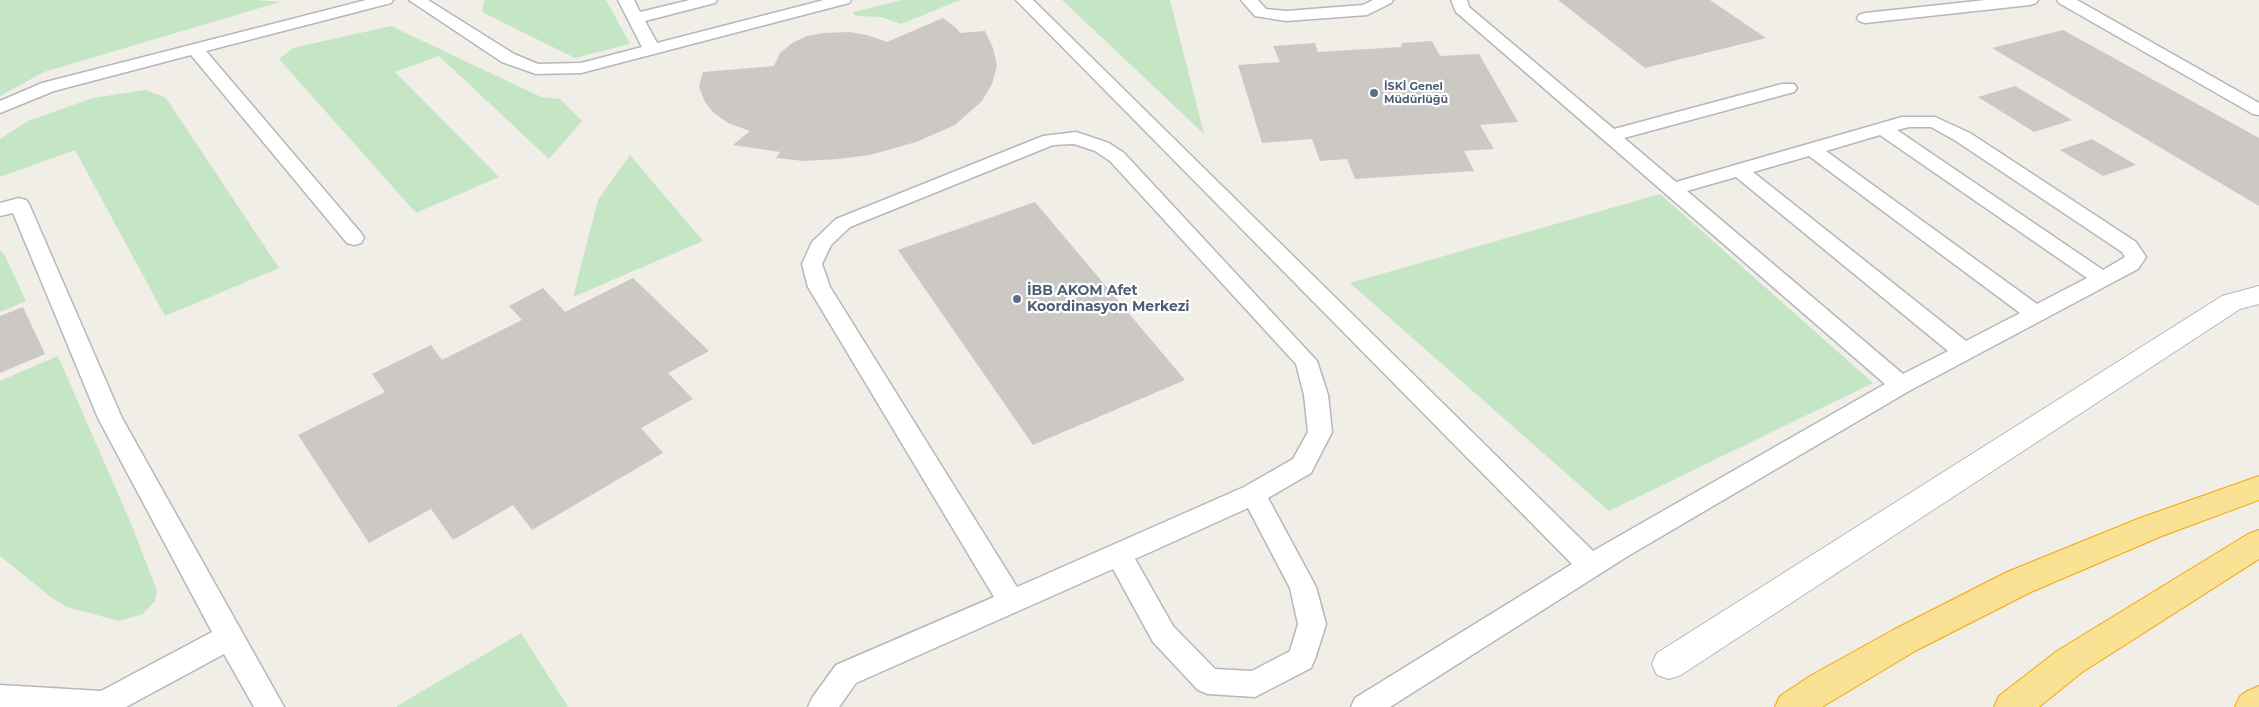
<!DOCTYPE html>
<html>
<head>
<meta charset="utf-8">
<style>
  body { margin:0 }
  canvas { display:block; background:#f0eee7 }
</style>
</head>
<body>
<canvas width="2259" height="707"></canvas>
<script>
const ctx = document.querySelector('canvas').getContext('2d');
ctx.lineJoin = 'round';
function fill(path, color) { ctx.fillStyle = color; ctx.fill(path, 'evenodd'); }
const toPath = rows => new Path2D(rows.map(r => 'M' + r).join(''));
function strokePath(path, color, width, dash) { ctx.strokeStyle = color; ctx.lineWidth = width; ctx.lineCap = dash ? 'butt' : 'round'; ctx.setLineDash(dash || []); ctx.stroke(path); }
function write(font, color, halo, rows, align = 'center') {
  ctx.font = font + ' Montserrat,sans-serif'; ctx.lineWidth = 4.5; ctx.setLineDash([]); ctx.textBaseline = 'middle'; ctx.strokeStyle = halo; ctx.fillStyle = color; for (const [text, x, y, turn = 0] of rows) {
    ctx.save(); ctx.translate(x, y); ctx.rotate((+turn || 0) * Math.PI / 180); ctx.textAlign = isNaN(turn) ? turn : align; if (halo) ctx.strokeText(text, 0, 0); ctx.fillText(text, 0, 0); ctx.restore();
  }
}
fill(toPath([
  [0,0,255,0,280,2,44,72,0,96],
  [484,0,606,0,630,44,575,58,482,12],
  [903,0,960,0,901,24,881,17,855,16,853,12],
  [1062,0,1170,0,1204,134],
  [391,26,541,97,560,99,582,121,549,159,439,56,395,72,499,177,416,213,279,59,293,48],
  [146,90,166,98,279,268,165,316,75,150,0,177,0,139,28,121,93,98],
  [630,155,703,241,573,297,598,200],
  [1660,194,1873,383,1609,511,1350,283],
  [0,250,4,254,26,301,0,312],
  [58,356,132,526,157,591,155,601,143,614,119,621,67,607,52,598,0,556,0,381],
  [521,633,568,707,397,707,397,706]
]), '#c4e6c5');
fill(toPath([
  [1558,0,1710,0,1766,38,1645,68],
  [943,18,956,28,960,33,985,31,993,48,997,66,992,84,982,101,955,125,916,142,870,155,838,159,804,161,776,158,780,152,733,145,750,131,728,123,714,113,705,102,699,87,703,72,774,66,780,53,792,43,807,36,824,33,849,32,867,35,887,42],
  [2063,30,2259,138,2259,206,1992,48],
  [1432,41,1440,56,1479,54,1518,122,1480,125,1494,149,1464,151,1474,171,1355,179,1347,159,1320,161,1312,139,1262,143,1238,65,1280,62,1273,46,1315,43,1318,52,1401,47,1402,43],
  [2015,86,2072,120,2034,132,1978,97],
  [2092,139,2136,165,2103,176,2060,150],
  [1035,202,1185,380,1033,445,898,250],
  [633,278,709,351,668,373,693,399,641,428,663,453,532,530,513,505,453,540,431,509,369,543,298,435,385,392,372,374,431,345,442,360,522,320,509,306,543,288,565,312],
  [23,307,45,354,0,373,0,316]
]), '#ccc9c4');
const service = toPath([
  [366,0,393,0,391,3,206,51,361,233,364,238,361,243,354,245,347,243,191,55,54,91,0,113,0,101,42,83,366,0],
  [409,0,428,0,514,54,538,64,581,63,642,47,618,0,634,0,640,12,690,0,717,0,715,3,645,21,657,43,824,0,851,0,849,3,581,73,536,74,502,62,409,0],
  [1016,0,1033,0,1593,551,1885,384,1456,12,1451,0,1467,0,1469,7,1614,129,1782,84,1794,84,1797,88,1794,92,1624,138,1676,182,1902,117,1935,117,1970,133,2136,242,2146,257,2138,269,1909,391,1628,556,1390,707,1351,707,1355,698,1572,564,1016,0],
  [1909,127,1931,127,1956,141,2122,252,2125,257,2103,270,1897,130,1909,127],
  [1880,135,2087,278,2037,304,1826,151,1880,135],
  [1809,156,2020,313,1966,341,1753,172,1809,156],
  [1736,177,1948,351,1903,374,1687,191,1736,177],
  [1241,0,1258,0,1266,9,1286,11,1363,5,1373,0,1393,0,1391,3,1367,15,1286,21,1255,16,1241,0],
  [1986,0,2038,0,2036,3,2030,5,1865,23,1859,21,1857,18,1859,15,1865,13,1986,0],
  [2057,0,2077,0,2259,103,2259,115,2253,114,2059,3,2057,0],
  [1076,132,1109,143,1124,153,1317,361,1328,395,1332,432,1311,473,1268,498,1316,587,1326,624,1315,659,1311,668,1255,697,1208,694,1198,690,1153,642,1113,569,856,683,839,707,808,707,812,698,836,665,994,597,808,287,802,264,812,242,836,219,1043,136,1076,132],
  [1074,144,1095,151,1110,161,1296,364,1304,395,1308,432,1293,459,1244,487,1017,587,830,287,822,264,831,245,850,227,1053,145,1074,144],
  [1248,508,1290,588,1298,624,1290,651,1252,671,1215,669,1173,626,1135,559,1248,508],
  [19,198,26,200,29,204,122,418,284,707,254,707,224,654,126,707,0,707,0,685,101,691,212,632,98,418,13,213,0,216,0,203,19,198]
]);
const minor = toPath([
  [2259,286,2259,304,2240,309,1681,675,1669,679,1657,675,1652,664,1657,653,2222,296,2259,286]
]);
const motorway = toPath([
  [2259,476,2259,500,2162,536,2031,592,1917,650,1822,707,1775,707,1780,696,1810,676,1893,630,2007,572,2140,518,2259,476],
  [2259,530,2259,559,2081,673,2039,707,1994,707,1999,696,2057,651,2248,534,2259,530],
  [2259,686,2259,707,2235,707,2240,696,2247,691,2259,686]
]);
strokePath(service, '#b4b7bb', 3);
strokePath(minor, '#b4b7bb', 2);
strokePath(motorway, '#f0a907', 2);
fill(service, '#fff');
fill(minor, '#fff');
fill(motorway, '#fae194');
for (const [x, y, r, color] of [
  [1374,93,5,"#5c6f8a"],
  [1017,299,5,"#5c6f8a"]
]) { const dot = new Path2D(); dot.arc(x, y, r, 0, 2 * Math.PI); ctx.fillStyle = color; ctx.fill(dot); strokePath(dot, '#fff', 2); }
write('bold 11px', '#4e5e75', '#fff', [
  ["İSKİ Genel",1384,87],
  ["Müdürlüğü",1384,100]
], 'left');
write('bold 14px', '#4e5e75', '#fff', [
  ["İBB AKOM Afet",1027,291],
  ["Koordinasyon Merkezi",1027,307]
], 'left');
</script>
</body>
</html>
